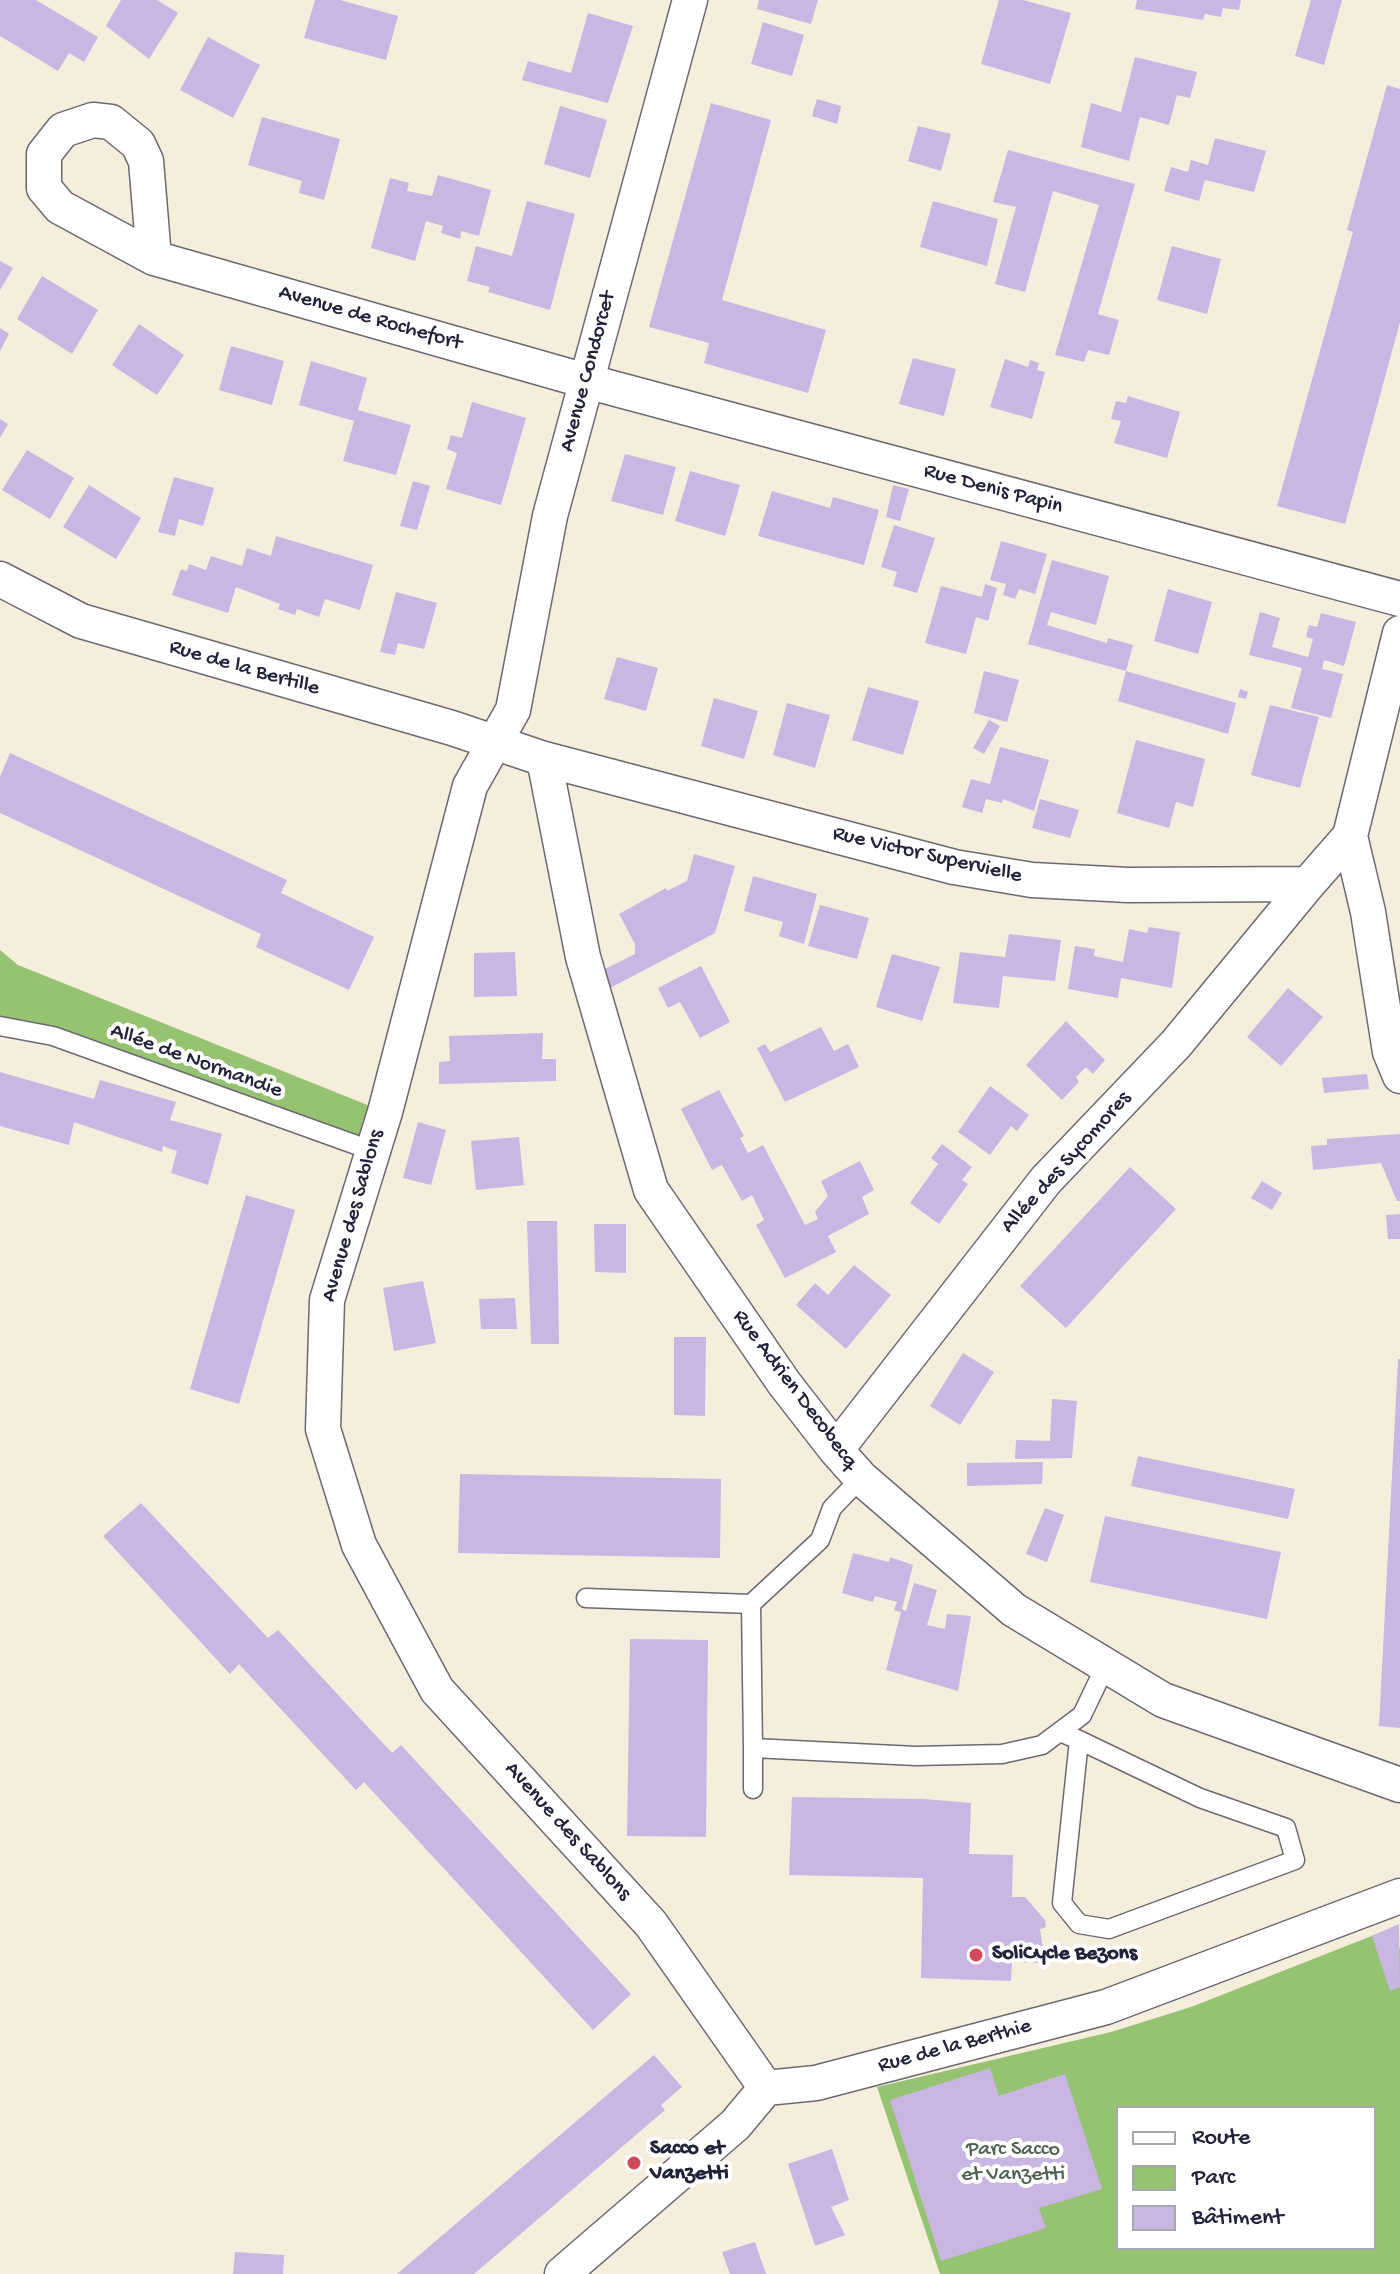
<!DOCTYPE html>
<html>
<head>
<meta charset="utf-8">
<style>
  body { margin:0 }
  #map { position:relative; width:1400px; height:2274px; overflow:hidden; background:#f5eedc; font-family:"Gochi Hand",sans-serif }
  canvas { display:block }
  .legend { position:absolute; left:1116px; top:2106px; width:260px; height:144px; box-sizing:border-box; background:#fff; border:2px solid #a7a7b1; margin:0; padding:10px 14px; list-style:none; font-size:24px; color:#22223b }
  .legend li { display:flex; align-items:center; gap:16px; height:40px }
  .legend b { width:40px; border:2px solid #a7a7b1 }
</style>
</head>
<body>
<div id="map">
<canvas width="1400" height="2274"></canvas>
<ul class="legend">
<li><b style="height:10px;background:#fff"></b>Route</li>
<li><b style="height:22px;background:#96c371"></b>Parc</li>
<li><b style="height:22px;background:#c9b6e3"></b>Bâtiment</li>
</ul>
</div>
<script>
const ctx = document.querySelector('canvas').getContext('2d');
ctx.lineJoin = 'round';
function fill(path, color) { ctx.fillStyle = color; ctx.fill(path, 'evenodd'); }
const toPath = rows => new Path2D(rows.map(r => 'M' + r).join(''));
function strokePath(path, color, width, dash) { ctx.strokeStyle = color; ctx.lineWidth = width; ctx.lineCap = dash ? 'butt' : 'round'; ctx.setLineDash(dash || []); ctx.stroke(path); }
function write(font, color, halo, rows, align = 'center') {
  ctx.font = font + ' "Gochi Hand",sans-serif'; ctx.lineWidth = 8; ctx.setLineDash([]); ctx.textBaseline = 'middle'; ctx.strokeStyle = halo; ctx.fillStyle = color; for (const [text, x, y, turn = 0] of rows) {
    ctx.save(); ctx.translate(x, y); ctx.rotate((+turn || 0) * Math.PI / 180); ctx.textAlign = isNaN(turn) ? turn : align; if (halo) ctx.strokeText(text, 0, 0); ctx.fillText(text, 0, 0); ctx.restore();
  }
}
fill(toPath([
  [0,950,18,965,385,1112,373,1151,0,1026],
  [1392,1928,1400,1950,1400,2274,940,2274,877,2087,1111,2032,1191,2007],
  [1118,2108,1374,2108,1374,2248,1118,2248]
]), '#96c371');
fill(toPath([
  [0,0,36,0,98,37,84,62,69,53,58,71,0,36],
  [121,0,157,0,178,13,149,59,106,26],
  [315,0,340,0,398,16,386,60,304,38],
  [759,0,818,0,811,24,757,9],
  [999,0,1023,0,1071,13,1050,84,981,64],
  [1137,0,1241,0,1239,10,1223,8,1221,17,1205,14,1203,20,1135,9],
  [1311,0,1342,0,1324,65,1295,56],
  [588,13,633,26,608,103,522,80,528,61,571,73],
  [763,22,804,35,792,76,751,64],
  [208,37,260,65,233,118,180,90],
  [1135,57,1197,72,1190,98,1177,95,1169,125,1140,117,1129,161,1081,147,1091,103,1121,112],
  [1387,85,1400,89,1400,322,1345,524,1277,506,1353,232,1347,230],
  [817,99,841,106,837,124,812,116],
  [711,103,771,120,722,300,826,330,808,393,704,363,709,343,649,327],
  [560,106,607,120,590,178,544,164],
  [262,117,340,139,324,200,299,193,302,181,248,165],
  [918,126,951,134,941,171,908,161],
  [1215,138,1266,151,1254,192,1205,180,1199,201,1164,191,1171,167,1188,172,1191,160,1208,165],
  [1008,150,1135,184,1098,314,1119,320,1109,355,1088,350,1084,362,1055,355,1099,205,1053,191,1025,292,995,284,1016,207,993,202],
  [438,175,491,190,479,236,461,231,460,239,441,233,443,226,426,221,415,261,371,248,390,178,409,183,407,191,432,196],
  [527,201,575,214,550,310,488,292,490,287,467,281,476,246,512,256],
  [933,201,998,219,987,266,920,247],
  [1172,246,1221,259,1207,314,1157,300],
  [0,261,13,268,0,290],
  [42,276,98,310,72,354,17,319],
  [139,324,184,355,157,395,112,365],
  [0,328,9,334,0,351],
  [231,346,284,361,272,405,219,390],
  [913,358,956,369,944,416,899,404],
  [1005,359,1028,367,1030,360,1039,363,1037,370,1045,372,1032,419,990,407],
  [311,361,367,378,358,410,411,425,396,475,343,461,354,421,299,405],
  [1128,396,1180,412,1167,458,1114,443,1121,421,1111,419,1116,401,1126,403],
  [472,402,526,418,501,505,446,489,457,453,447,449,451,435,462,438],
  [0,419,8,424,0,438],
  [27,450,74,478,50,519,2,490],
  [625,454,676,467,663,515,611,501],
  [690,471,740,485,725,536,675,521],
  [174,477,214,488,203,526,179,519,175,536,158,532],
  [413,481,430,486,417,530,400,526],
  [89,485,141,518,116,559,63,527],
  [893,485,909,489,900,521,886,517],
  [772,491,830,508,833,497,879,510,864,565,758,536],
  [894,525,935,538,917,593,893,586,897,572,881,567],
  [276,536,373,565,360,610,325,599,319,617,297,609,295,615,278,609,280,604,236,587,228,613,172,595,181,569,187,571,189,564,206,570,211,556,242,566,247,548,271,556],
  [1001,541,1047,554,1035,594,1019,589,1015,599,1003,595,1006,584,990,580],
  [1052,560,1109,576,1096,625,1051,612,1047,625,1107,643,1108,638,1133,645,1126,671,1028,644],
  [985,584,997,588,988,621,976,617,966,654,925,643,941,586,982,597],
  [1168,589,1212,602,1198,654,1154,641],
  [396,592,437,603,424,649,398,643,395,655,380,652],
  [1260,612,1280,618,1272,647,1308,657,1313,639,1306,637,1309,625,1317,627,1321,613,1356,622,1344,666,1324,660,1322,669,1343,674,1331,718,1291,708,1302,668,1249,655],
  [617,657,658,668,646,711,604,699],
  [984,671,1019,680,1007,722,974,713],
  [1126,671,1236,703,1228,734,1118,701],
  [868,687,919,701,903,755,852,740],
  [1240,689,1248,692,1246,699,1238,697],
  [714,698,758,711,744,759,701,746],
  [787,703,830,715,815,768,773,755],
  [1270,705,1319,717,1300,788,1251,775],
  [989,720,1000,726,984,754,973,748],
  [1136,740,1205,759,1193,807,1176,802,1169,828,1117,813],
  [1000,747,1049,760,1034,811,1003,799,1002,803,986,799,982,813,962,807,971,779,990,784],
  [10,753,287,880,281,893,374,937,349,990,256,947,261,934,0,813,0,777],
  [1040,799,1079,810,1070,838,1032,828],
  [694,854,735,866,715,933,610,988,605,969,635,954,635,944,619,914,666,888,667,891,687,881],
  [753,876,817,894,804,944,779,936,783,922,744,911],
  [820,905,869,918,857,959,808,946],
  [1149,927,1180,932,1172,988,1121,978,1118,998,1068,989,1075,946,1095,949,1094,956,1123,962,1129,929,1147,933],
  [1009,934,1061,940,1055,981,1003,976,999,1008,953,1003,960,952,1005,957],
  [515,952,517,996,474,997,474,953],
  [892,954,940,967,922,1021,876,1007],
  [701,966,730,1022,700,1038,680,1002,668,1008,658,988],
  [1288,988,1323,1017,1281,1066,1247,1037],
  [1066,1021,1105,1060,1093,1074,1086,1067,1076,1077,1079,1082,1062,1100,1026,1065],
  [821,1027,834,1051,848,1044,859,1067,785,1102,757,1048,765,1044,770,1052],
  [543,1033,542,1059,556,1059,556,1081,439,1084,439,1062,450,1061,449,1036],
  [0,1072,94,1099,100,1080,176,1102,170,1120,222,1134,208,1185,171,1173,177,1151,163,1146,162,1152,74,1122,69,1145,0,1126],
  [1367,1074,1369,1089,1324,1093,1322,1078],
  [990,1086,1029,1115,1017,1131,1011,1126,990,1155,958,1132],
  [719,1090,744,1136,740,1138,748,1153,763,1145,805,1225,818,1219,815,1212,828,1196,821,1181,860,1161,874,1190,862,1197,869,1214,828,1236,836,1252,785,1278,756,1225,764,1220,752,1195,742,1201,722,1165,712,1170,681,1109],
  [418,1122,446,1130,431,1185,403,1178],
  [1400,1134,1400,1201,1397,1201,1381,1163,1313,1170,1311,1146,1327,1145,1327,1139],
  [519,1137,524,1185,476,1190,471,1141],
  [942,1144,972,1167,962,1180,968,1184,939,1224,910,1203,938,1164,931,1158],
  [1130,1167,1176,1209,1066,1328,1020,1286],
  [1262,1181,1282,1193,1272,1210,1251,1198],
  [246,1195,295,1210,239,1404,190,1389],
  [1400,1214,1400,1239,1388,1239,1386,1215],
  [527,1221,557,1221,559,1344,531,1344],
  [594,1224,626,1224,626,1273,595,1272],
  [854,1265,891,1295,846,1349,796,1305,815,1283,828,1295],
  [423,1281,436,1343,394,1351,383,1288],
  [515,1298,517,1329,481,1329,479,1299],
  [674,1337,706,1337,705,1416,674,1415],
  [963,1353,994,1372,960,1425,930,1406],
  [1398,1359,1400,1359,1400,1728,1379,1726],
  [1052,1399,1077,1401,1072,1458,1015,1459,1016,1440,1050,1441],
  [1138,1456,1295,1489,1288,1519,1131,1486],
  [1043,1462,1042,1484,967,1486,967,1463],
  [460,1474,721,1479,720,1558,458,1553],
  [141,1503,268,1638,278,1630,392,1753,401,1745,631,1994,593,2030,364,1782,356,1790,239,1664,230,1674,103,1536],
  [1045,1508,1064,1515,1047,1562,1026,1554],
  [1105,1516,1281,1552,1267,1619,1090,1582],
  [853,1553,889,1562,890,1557,913,1565,902,1609,906,1611,914,1583,937,1590,927,1625,945,1629,947,1614,971,1616,958,1691,886,1670,901,1612,894,1610,897,1602,875,1596,873,1602,842,1593],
  [630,1639,708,1640,706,1837,627,1836],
  [792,1797,924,1799,971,1803,969,1854,1013,1855,1012,1897,1025,1897,1045,1920,1046,1927,1040,1929,1045,1963,1012,1962,1011,1981,921,1978,923,1878,789,1875],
  [1399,1924,1400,1987,1390,1991,1372,1936],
  [654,2055,682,2087,661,2105,665,2110,474,2274,397,2274],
  [990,2068,999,2096,1065,2074,1102,2189,1039,2208,1046,2228,941,2261,890,2100],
  [832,2149,849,2200,831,2207,845,2235,815,2246,788,2164],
  [755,2242,766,2274,730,2274,722,2252],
  [235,2252,284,2255,283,2274,233,2274]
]), '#c9b6e3');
const service = toPath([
  [0,1026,53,1036,373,1151],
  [861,1478,832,1508,820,1540,751,1604,753,1748,916,1756,1002,1754,1042,1745,1082,1715,1106,1665],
  [586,1598,751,1604],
  [1060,1732,1079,1740,1200,1798,1286,1828,1295,1860,1109,1929,1079,1924,1062,1903,1079,1740],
  [753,1789,753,1748]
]);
const minor = toPath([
  [690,0,550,516,513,710,470,786,385,1112,327,1300,323,1429,359,1545,437,1690,651,1924,766,2088],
  [154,258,146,161,138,144,111,122,93,120,63,130,44,154,44,188,60,207,154,258,586,381,1400,599],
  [0,579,81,621,452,728,544,759,954,867,1032,880,1128,885,1308,884,1350,836],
  [1400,633,1350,836,1368,912,1390,1052,1400,1076],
  [544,759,583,957,651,1190,784,1383,836,1450,861,1478,1014,1610,1163,1700,1400,1785],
  [836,1450,1046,1180,1176,1044,1308,884],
  [562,2274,735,2125,766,2088,816,2083,1106,2007,1400,1896]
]);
strokePath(service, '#6c6973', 21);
strokePath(minor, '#6c6973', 37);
strokePath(service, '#fff', 18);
strokePath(minor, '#fff', 34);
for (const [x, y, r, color] of [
  [976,1955,8,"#d1495b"],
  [634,2163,8,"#d1495b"]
]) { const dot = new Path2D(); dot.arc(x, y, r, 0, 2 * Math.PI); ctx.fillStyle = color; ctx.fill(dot); strokePath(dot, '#fff', 3); }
write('22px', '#22223b', '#fff', [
  ["Avenue de Rochefort",370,319,16],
  ["Avenue Condorcet",589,372,-75],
  ["Rue Denis Papin",993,490,15],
  ["Rue de la Bertille",244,669,16],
  ["Rue Victor Supervielle",927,856,13],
  ["Allée de Normandie",196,1062,20],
  ["Allée des Sycomores",1067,1163,-48],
  ["Avenue des Sablons",354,1216,-74],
  ["Rue Adrien Decobecq",794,1390,53],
  ["Avenue des Sablons",567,1832,48],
  ["Rue de la Berthie",955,2047,-15]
]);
write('bold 22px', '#22223b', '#fff', [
  ["SoliCycle Bezons",992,1955],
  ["Sacco et",650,2150],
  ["Vanzetti",650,2175]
], 'left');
write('22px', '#506251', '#fff', [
  ["Parc Sacco",1013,2151],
  ["et Vanzetti",1013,2176]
]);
</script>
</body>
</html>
